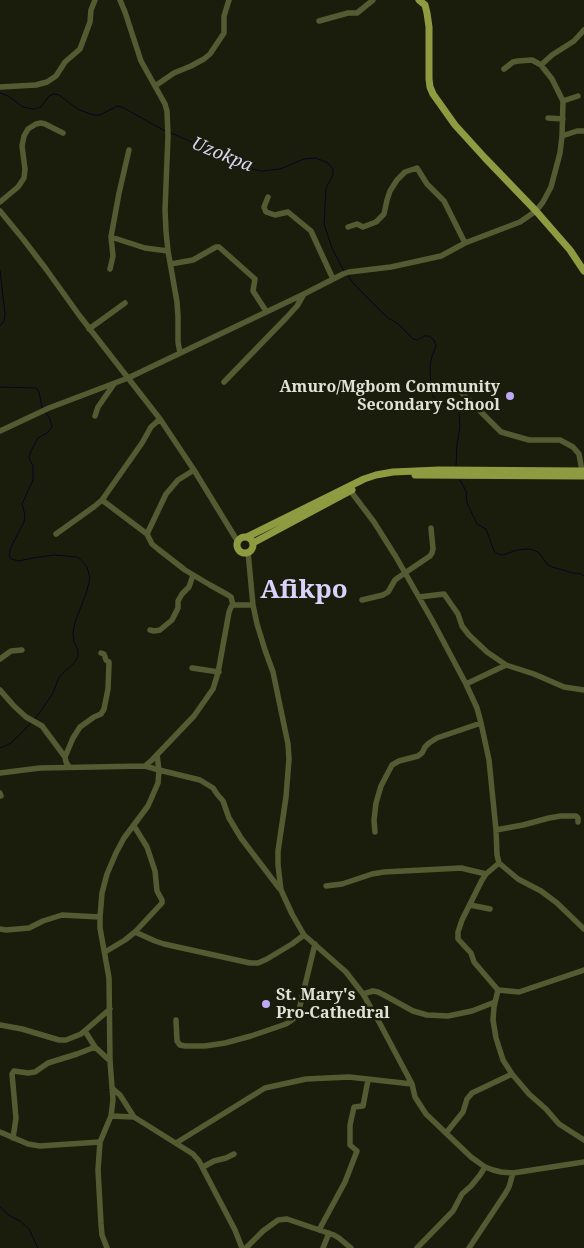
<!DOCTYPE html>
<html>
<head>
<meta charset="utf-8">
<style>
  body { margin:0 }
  canvas { display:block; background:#1a1d0c }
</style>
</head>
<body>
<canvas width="584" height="1248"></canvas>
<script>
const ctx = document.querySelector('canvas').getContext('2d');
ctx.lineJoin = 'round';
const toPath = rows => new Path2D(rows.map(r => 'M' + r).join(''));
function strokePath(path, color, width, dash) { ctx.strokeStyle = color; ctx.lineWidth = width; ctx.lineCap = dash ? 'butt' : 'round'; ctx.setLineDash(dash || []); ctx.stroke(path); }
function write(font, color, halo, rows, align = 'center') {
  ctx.font = font + ' "Noto Serif",serif'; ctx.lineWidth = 5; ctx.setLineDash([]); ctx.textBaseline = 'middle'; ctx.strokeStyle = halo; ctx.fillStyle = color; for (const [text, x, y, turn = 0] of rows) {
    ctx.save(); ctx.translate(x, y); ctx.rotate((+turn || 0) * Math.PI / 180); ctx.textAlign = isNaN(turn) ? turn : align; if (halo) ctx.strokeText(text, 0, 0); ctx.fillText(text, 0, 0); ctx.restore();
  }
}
strokePath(toPath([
  [0,93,8,96,23,107,28,108,34,109,41,107,49,96,54,94,59,95,79,110,94,115,100,115,117,106,122,107,165,131],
  [171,133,208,149,215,153,241,167,262,171,280,169,304,159,316,158,328,163,333,169,333,175,326,188,324,224,332,248,344,271],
  [0,270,5,314,4,321,0,326],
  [347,274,353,283,388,318,397,323,413,339,417,340,424,336,429,336,434,340,436,346,432,356,430,366,431,393,436,400,446,404,454,404,456,406,459,413,460,427,457,444,456,466],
  [0,387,36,388,39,392,42,408],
  [460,480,466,491,467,503,477,524,486,529,494,551,498,554,503,555,517,550,526,549,534,550,539,553,547,564,552,567,573,573,581,574,584,576],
  [35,719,43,708,53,693,59,677,75,662,78,656,78,650,74,642,73,632,75,622,86,594,90,578,87,567,78,557,54,555,33,558,19,561,11,559,9,555,11,547,24,522,25,515,22,504,33,480,33,466,29,458,31,451,38,438,47,433,50,430,52,426,49,417,46,413],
  [0,748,11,743,32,722],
  [0,1207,10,1216,20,1221,29,1229,38,1248]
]), '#0c0022', 1);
strokePath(toPath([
  [120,0,125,12,141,61,165,104,167,111,168,136,165,210,166,231,168,251,177,302,178,316,178,342,180,353],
  [319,21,348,13,357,13,373,0],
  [541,65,552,55,574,41,584,30],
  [155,86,174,73,191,66,204,59,210,54,224,33,224,16,229,0],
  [0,87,36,85,47,82,56,76,65,62,80,49,90,22,91,10,95,0],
  [563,101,578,96],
  [548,118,563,119],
  [562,136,577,131,584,131],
  [268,197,264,207,266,212,275,215,288,212,311,231,333,279],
  [0,202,18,187,24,178,25,169,22,146,24,136,28,129,36,124,41,123,45,124,63,133],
  [0,211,23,239,46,269,79,315,160,419,194,470,238,542],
  [348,227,357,224,363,227,376,222,384,214,387,200,390,191,397,180,405,172,417,168,427,184,444,201,465,243],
  [111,237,145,248,168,251],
  [171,264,193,260,216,247,219,247,255,279,253,291,266,311],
  [110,269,113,256,111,237,119,193,129,150],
  [89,329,125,303],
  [224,382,287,317,297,306,304,294],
  [457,388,501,432,529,440,560,440,573,447,579,454,582,471],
  [95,416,98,407,114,384],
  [0,431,49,408,128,378,304,294,343,274,349,272,391,267,441,256,465,243,520,222,536,211,543,202,551,187,560,153,562,136,563,101,552,79,541,65,532,60,518,61,513,62,504,69],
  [349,489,374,522,396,557,432,620,466,684,477,708,481,723,489,760,496,830,497,855,499,863,518,879,541,891,557,903,584,929],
  [102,500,147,534,152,544,158,549,185,570,210,585,228,595,231,597,233,605],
  [56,534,95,506,102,500,142,443,151,427,160,419],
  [147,534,166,494,178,480,194,470],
  [248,552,253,605,257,624,265,650,273,672,288,744,289,759,286,797,278,851,278,865,281,890,292,914,304,935,346,972,363,994,378,1020,412,1084,415,1097,426,1114,471,1157,485,1167,493,1170,501,1172,513,1173,584,1162],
  [419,597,444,594,458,614,462,626,469,635,487,652,506,665,534,674,564,687,584,690],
  [362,600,383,595,388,592,395,580,399,577,430,556,432,553,433,549,431,528],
  [150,630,154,631,160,630,172,620,178,608,178,601,182,594,189,587,193,575],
  [0,659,11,651,22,650],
  [192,668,219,672],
  [466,684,506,665],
  [0,690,14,706,26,717,42,726,65,757],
  [145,766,152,760,194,716,213,689,218,673,229,612,231,607,233,605,253,605],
  [69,767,66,762,65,757,73,738,80,727,94,717,101,714,104,709,108,689,109,664,109,662,106,660,104,654,101,653],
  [0,773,40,768,145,766,159,770,200,780,213,788,217,794,223,801,229,818,241,838,279,888],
  [0,793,1,796],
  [496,830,523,825,549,818,561,816,576,816,578,818,578,822],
  [375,832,374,820,376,803,381,786,392,765,399,761,418,756,422,753,425,747,429,743,437,738,481,723],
  [499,863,486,874,482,880,462,920,458,932,458,939,471,953,474,962,498,990,519,992,584,970],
  [326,886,342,884,372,874,384,872,461,868,486,874],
  [470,905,490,909],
  [0,929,6,930,29,928,43,921,62,915,100,917],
  [135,932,155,941,164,944,250,963,258,963,267,959,292,944,304,935],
  [105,952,125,940,135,932,162,903,162,900,157,891,155,871,147,847,134,826],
  [498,990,494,1007,493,1020,496,1038,503,1060,512,1074,529,1094,546,1109,559,1124,584,1140],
  [363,994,373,991,378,992,384,995,413,1011,427,1015,448,1016,472,1011,495,1002],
  [176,1020,177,1041,180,1045,185,1046,205,1046,225,1043,251,1036,286,1024,292,1020,298,1014,315,944],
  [0,1025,22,1029,59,1040,66,1040,81,1034,110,1009],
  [85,1031,95,1047,110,1061],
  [112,1088,120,1095,134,1117],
  [111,1116,134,1117,193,1154,199,1161,213,1188,235,1230,242,1248],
  [0,1132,28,1144,40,1146,100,1142],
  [446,1133,463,1112,467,1099,472,1093,512,1074],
  [13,1138,16,1118,12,1074,14,1071,28,1073,35,1072,48,1063,77,1054,95,1047],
  [176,1143,265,1088,306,1079,349,1077,412,1084],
  [203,1167,214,1161,226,1158,234,1154],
  [319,1230,345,1182,357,1151,350,1145,350,1125,354,1107,363,1106,368,1080],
  [107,1248,102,1235,101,1224,98,1170,100,1142,111,1116,113,1100,110,1061,109,978,100,928,100,917,102,893,107,874,116,853,124,838,148,806,158,783,159,770,157,755],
  [246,1248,263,1231,278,1220,287,1219,334,1235,339,1238,351,1248],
  [323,1248,329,1233],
  [417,1248,453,1211,462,1194,471,1186,480,1175,485,1167],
  [469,1248,505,1194,509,1187,513,1173]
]), '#545b32', 5.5);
strokePath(toPath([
  [419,0,425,5,427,13,429,27,429,79,430,87,433,94,455,125,485,158,536,211,570,250,584,271],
  [415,475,584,476],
  [247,537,364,479,376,475,393,472,439,470,584,471],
  '237 545a8 8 0 1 1 16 0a8 8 0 1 1-16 0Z',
  [253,543,352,490]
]), '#8f9b41', 7);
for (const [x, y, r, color] of [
  [510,396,5,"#bda9f5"],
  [266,1004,5,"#bda9f5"]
]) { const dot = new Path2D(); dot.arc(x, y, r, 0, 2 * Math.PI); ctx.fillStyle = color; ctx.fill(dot); strokePath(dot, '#1a1d0c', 2); }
write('bold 16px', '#dfe2d6', '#1a1d0c', [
  ["Amuro/Mgbom Community",500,387],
  ["Secondary School",500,405],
  ["St. Mary's",276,995,"left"],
  ["Pro-Cathedral",276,1013,"left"]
], 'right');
write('italic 18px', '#dad4f3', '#1a1d0c', [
  ["Uzokpa",222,155,22]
]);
write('bold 26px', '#dad1fc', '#1a1d0c', [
  ["Afikpo",304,591]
]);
</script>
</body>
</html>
